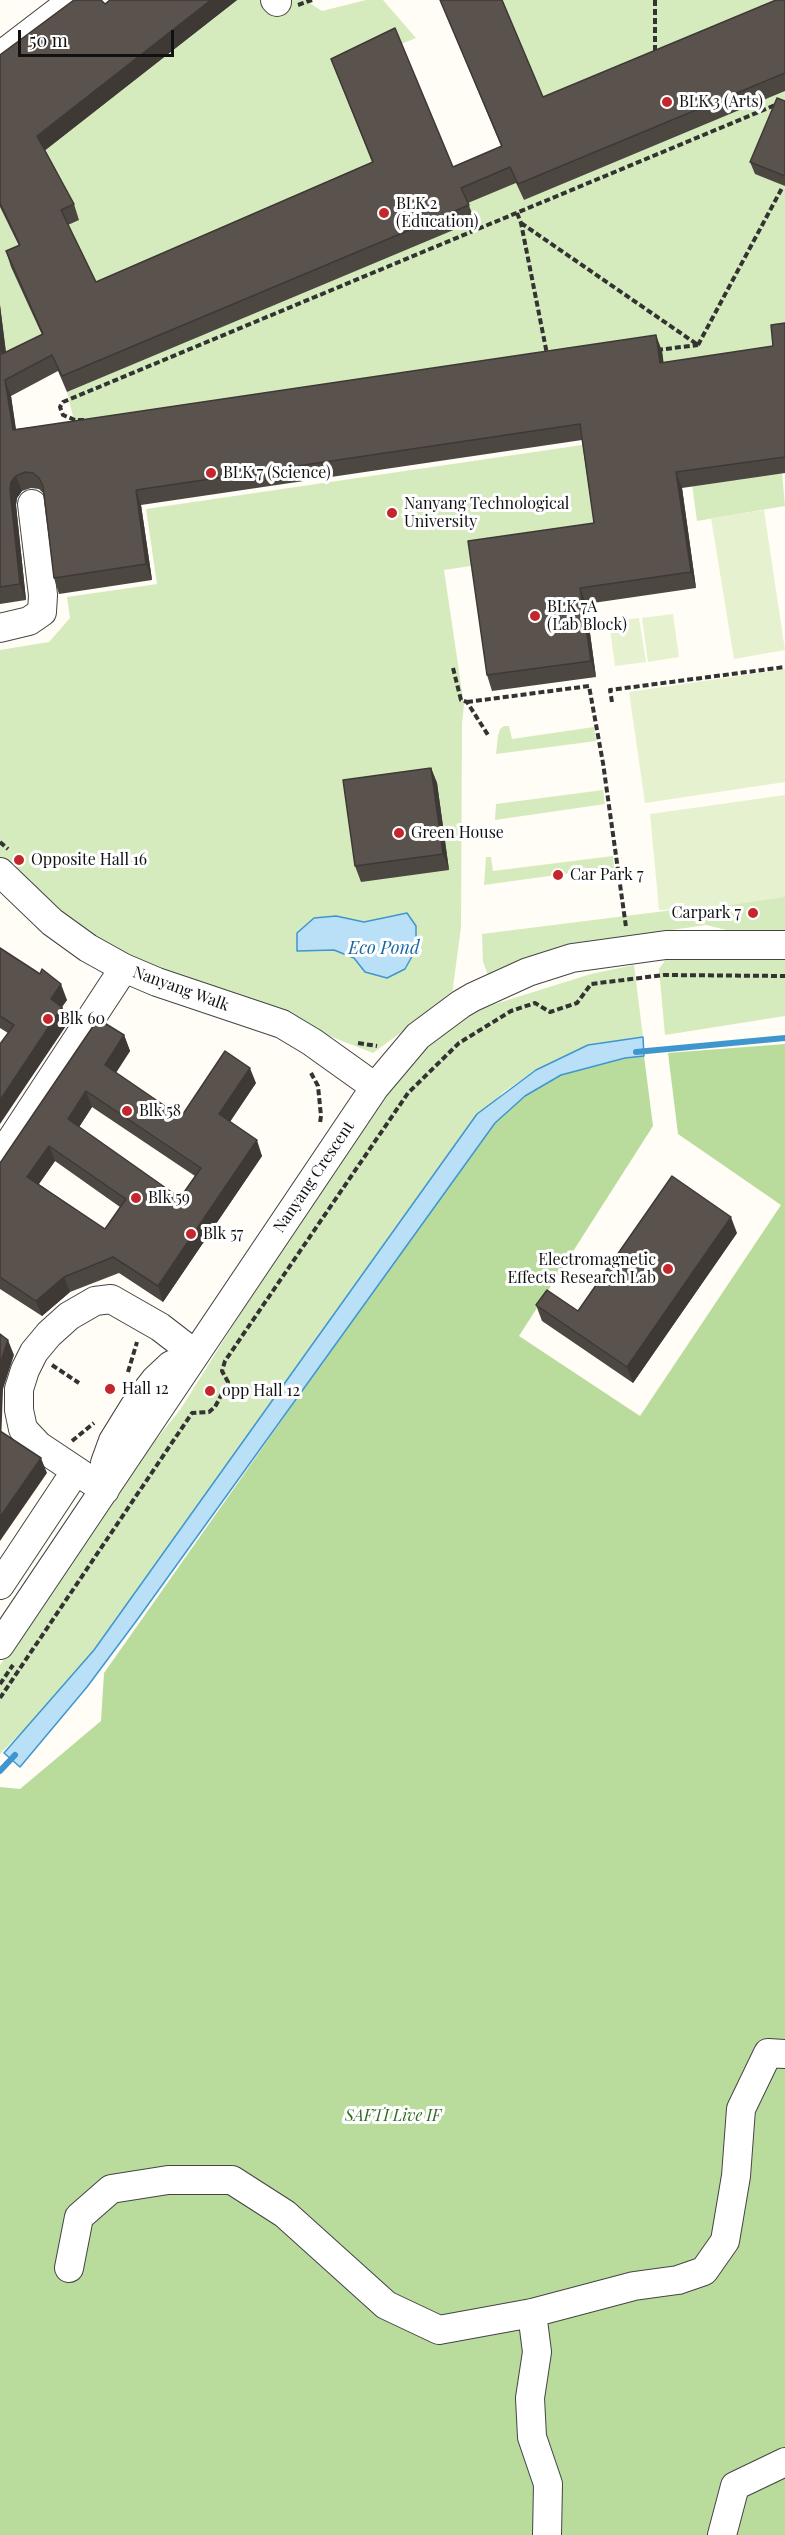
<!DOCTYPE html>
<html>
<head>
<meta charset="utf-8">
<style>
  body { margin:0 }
  #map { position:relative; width:785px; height:2535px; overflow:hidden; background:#fffdf5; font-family:"Playfair Display",serif }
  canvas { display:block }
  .scale { position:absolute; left:18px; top:30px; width:156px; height:27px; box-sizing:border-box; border:3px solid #111; border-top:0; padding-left:8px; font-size:18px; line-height:21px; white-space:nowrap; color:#111; -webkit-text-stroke:4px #fff; paint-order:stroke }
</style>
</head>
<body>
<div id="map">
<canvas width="785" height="2535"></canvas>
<div class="scale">50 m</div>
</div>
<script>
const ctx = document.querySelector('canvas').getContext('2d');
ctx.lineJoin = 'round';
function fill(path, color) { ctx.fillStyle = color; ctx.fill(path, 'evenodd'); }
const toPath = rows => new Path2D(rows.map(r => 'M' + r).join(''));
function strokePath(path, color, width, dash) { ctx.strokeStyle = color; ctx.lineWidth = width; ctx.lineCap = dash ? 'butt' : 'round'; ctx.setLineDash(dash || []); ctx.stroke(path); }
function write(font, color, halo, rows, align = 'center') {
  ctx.font = font + ' "Playfair Display",serif'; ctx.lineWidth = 6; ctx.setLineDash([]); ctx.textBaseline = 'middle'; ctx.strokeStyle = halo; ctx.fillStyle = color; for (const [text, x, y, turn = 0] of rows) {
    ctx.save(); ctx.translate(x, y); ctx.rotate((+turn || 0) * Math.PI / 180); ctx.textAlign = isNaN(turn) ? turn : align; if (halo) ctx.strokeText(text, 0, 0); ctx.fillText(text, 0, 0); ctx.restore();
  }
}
fill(toPath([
  [111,0,305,0,322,11,366,0,383,0,416,38,401,44,379,178,101,298,67,226,79,219,0,84],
  [501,0,785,0,549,113],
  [785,91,785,339,779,362,666,379,661,351,78,437,67,392,474,221,467,203,516,183,524,200],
  [0,207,26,261,12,267,48,350,8,370,0,305],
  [582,445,597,547,444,570,464,705,462,723,461,927,452,995,373,1053,116,953,95,940,0,857,0,650,49,642,70,618,67,597,157,584,146,509],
  [782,471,785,506,697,521,692,484],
  [504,726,509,726,512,739,594,727,596,741,496,754,498,736,500,729],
  [603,790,605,804,495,820,496,804],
  [613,856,615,878,609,878,607,868,484,885,486,857,491,857,493,871],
  [785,896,785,944,706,925,630,936,489,978,483,962,482,934],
  [785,958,785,1016,665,1035,659,969,666,959],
  [634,965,643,1037,588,1045,536,1070,502,1093,170,1545,111,1633,47,1706,0,1754,0,1665,151,1446,180,1410,249,1300,382,1101,420,1055,463,1014,591,974]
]), '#d5ebbd');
fill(toPath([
  [785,1044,785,2535,0,2535,0,1787,20,1789,101,1721,104,1673,425,1217,495,1123,525,1096,561,1075,625,1058,644,1056,653,1126,519,1336,640,1416,781,1205,678,1134,668,1053]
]), '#b9dc9c');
fill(toPath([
  [764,510,785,650,734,659,711,518],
  [673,614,679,657,648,662,642,618],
  [639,618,646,662,615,666,609,622],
  [785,669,785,782,645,803,629,692],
  [785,795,785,897,717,907,659,910,650,814]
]), '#e6f2cf');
const water = toPath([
  [407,913,416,926,416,949,405,969,387,978,365,972,354,958,334,950,297,951,297,933,314,918,336,916,364,922,407,913],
  [643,1037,644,1056,625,1058,561,1075,525,1096,495,1123,137,1620,87,1687,20,1767,4,1753,94,1650,477,1114,536,1070,588,1045,643,1037]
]);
fill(water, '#b9e0f7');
strokePath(water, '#3f96cf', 1.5);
strokePath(toPath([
  [636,1052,785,1038],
  [0,1771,15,1755]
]), '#3f96cf', 6);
const minor = toPath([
  [275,0,277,2],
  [0,56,73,0],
  [0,628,29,621,42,612,43,595,32,504],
  [0,872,52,922,88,948,124,968,157,982,282,1024,312,1042,375,1087],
  [0,1157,124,968],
  [105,1479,105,1463,113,1441,134,1407,155,1380,171,1365,178,1362],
  [105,1490,39,1446,23,1429,19,1410,19,1389,25,1370,34,1352,49,1334,69,1316,95,1301,111,1299,160,1327,195,1354],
  [0,1585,75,1472],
  [0,1645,375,1087,418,1036,461,1004,473,997,528,972,572,958,666,945,785,945],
  [69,2268,79,2217,111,2189,168,2180,232,2180,285,2214,386,2305,439,2330,532,2313,634,2286,678,2280,704,2271,725,2241,736,2176,741,2109,768,2053,785,2054],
  [532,2313,537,2352,530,2398,532,2437,548,2484,547,2535],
  [722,2535,735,2486,785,2462]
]);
strokePath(minor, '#444', 30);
strokePath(toPath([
  [655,0,655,53],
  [298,5,312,0],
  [517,213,521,223,547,354],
  [521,223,698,345],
  [698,345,782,188],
  [657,350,698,345],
  [84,420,75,420,63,415,60,407,63,402,785,101],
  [453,668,461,700,467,702,488,735],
  [467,702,589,686,603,763,626,927],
  [612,702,610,690,785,667],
  [0,842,8,849],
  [358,1043,377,1046],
  [311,1073,318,1086,321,1116,320,1123],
  [52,1365,79,1383],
  [128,1372,137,1342],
  [72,1441,94,1423],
  [0,1684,13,1665],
  [0,1698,192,1413,209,1412,215,1407,228,1382,222,1371,225,1361,408,1093,459,1043,511,1011,535,1003,550,1012,577,1003,591,984,664,975,785,976]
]), '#333', 4, [6, 3]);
strokePath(minor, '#fff', 28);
fill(toPath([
  [110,0,237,0,45,150,74,204,79,220,68,225,96,282,372,162,331,59,453,167,501,146,440,0,502,0,543,97,785,0,785,91,524,200,516,183,468,203,475,221,67,392,58,371,11,396,16,429,662,351,663,363,773,346,785,323,785,473,682,488,696,588,586,604,596,677,492,691,487,675,594,523,582,440,141,505,152,580,59,594,54,578,43,493,39,489,31,488,22,491,17,498,16,505,26,600,0,604,0,305,6,352,42,335,11,267,6,251,19,246,0,207,0,55,105,4],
  [785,101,785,186,755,174,750,162],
  [431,768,437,783,449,870,361,882,355,866],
  [0,948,67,1000,62,1007,68,1023,8,1033,0,1028],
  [124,1035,130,1051,116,1073,181,1117,256,1083,230,1122,262,1156,163,1302,119,1273,70,1292,42,1316,0,1289,0,1163],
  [92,1107,195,1176,180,1198,79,1127],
  [55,1161,120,1207,105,1229,39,1184],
  [737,1233,633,1383,542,1321,536,1305,578,1311]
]), '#4d4742');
fill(toPath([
  [211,0,237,0,43,152,37,136],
  [0,305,8,370,2,354,0,336],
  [656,335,662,351,666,379,660,363],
  [5,380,11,396,18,446,13,430],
  [676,472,682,488,696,588,691,572],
  [16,476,22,491,17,498,16,505,26,600,20,584,10,490,11,482],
  [136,490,141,505,152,580,146,564],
  [580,588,586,604,596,677,591,661],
  [431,768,437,783,449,870,443,854],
  [61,984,67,1000,56,1015,51,999],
  [62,1007,68,1023,0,1124,0,1100],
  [124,1035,130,1051,110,1081,105,1065],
  [250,1068,256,1083,224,1130,219,1114],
  [86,1091,92,1107,74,1135,68,1119],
  [257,1140,262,1156,163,1302,158,1286],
  [49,1146,55,1161,33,1192,27,1177],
  [731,1217,737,1233,633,1383,627,1367],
  [64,1277,70,1292,42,1316,36,1301],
  [8,1340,14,1355,3,1389,1,1444,0,1440,0,1364],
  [41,1458,47,1473,0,1541,0,1517]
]), '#3f3936');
const building = toPath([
  [74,0,101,0,105,4,110,0,211,0,37,136,74,204,61,210,96,282,373,162,331,59,395,28,453,167,502,146,440,0,502,0,543,97,776,0,785,0,785,73,518,184,510,167,461,188,469,205,62,376,52,355,5,380,13,430,656,335,660,363,773,346,771,325,785,323,785,457,676,472,691,572,580,588,591,661,487,675,468,541,594,523,580,424,136,490,146,564,54,578,43,486,39,478,33,473,25,472,16,476,11,482,10,490,20,584,0,587,0,336,2,354,43,334,6,251,20,245,0,203,0,55,74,0],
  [777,98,785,101,785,176,750,162,777,98],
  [431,768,443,854,355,866,343,780,431,768],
  [0,948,40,974,42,969,61,984,51,999,62,1007,0,1100,0,1044,14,1025,0,1016,0,948],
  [98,1019,124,1035,105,1065,181,1117,225,1051,250,1068,219,1114,257,1140,158,1286,113,1257,64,1277,36,1301,0,1277,0,1163,98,1019],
  [86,1091,201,1168,180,1198,68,1119,86,1091],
  [49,1146,126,1199,105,1229,27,1177,49,1146],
  [672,1176,731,1217,627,1367,536,1305,547,1290,578,1311,672,1176],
  [0,1334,8,1340,0,1364,0,1334],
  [0,1431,41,1458,0,1517,0,1431]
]);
fill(building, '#5a524d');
strokePath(building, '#3f3936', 1.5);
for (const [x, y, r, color] of [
  [667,102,6,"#c4262e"],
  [384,213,6,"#c4262e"],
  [211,473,6,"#c4262e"],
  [392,513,6,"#c4262e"],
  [535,616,6,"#c4262e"],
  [399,833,6,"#c4262e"],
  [19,860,6,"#c4262e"],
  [558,875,6,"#c4262e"],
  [753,913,6,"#c4262e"],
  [48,1019,6,"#c4262e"],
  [127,1111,6,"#c4262e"],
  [136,1198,6,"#c4262e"],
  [191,1234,6,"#c4262e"],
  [668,1269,6,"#c4262e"],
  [110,1389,6,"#c4262e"],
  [210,1391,6,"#c4262e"]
]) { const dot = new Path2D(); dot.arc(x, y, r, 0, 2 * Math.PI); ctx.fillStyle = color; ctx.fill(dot); strokePath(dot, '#fff', 2); }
write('16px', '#111', '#fff', [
  ["BLK 3 (Arts)",679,102],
  ["BLK 2",396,204],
  ["(Education)",396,222],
  ["BLK 7 (Science)",223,473],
  ["Nanyang Technological",404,504],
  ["University",404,522],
  ["BLK 7A",547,607],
  ["(Lab Block)",547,625],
  ["Green House",411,833],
  ["Opposite Hall 16",31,860],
  ["Car Park 7",570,875],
  ["Carpark 7",741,913,"right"],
  ["Blk 60",60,1019],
  ["Blk 58",139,1111],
  ["Blk 59",148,1198],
  ["Blk 57",203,1234],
  ["Electromagnetic",656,1260,"right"],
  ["Effects Research Lab",656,1278,"right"],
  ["Hall 12",122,1389],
  ["opp Hall 12",222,1391]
], 'left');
write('16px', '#111', '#fff', [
  ["Nanyang Walk",181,989,20],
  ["Nanyang Crescent",314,1177,-56]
]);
write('italic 16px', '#2f6b1f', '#fff', [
  ["SAFTI Live IF",393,2116]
]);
write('italic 18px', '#1768a6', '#fff', [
  ["Eco Pond",384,948]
]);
</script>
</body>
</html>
